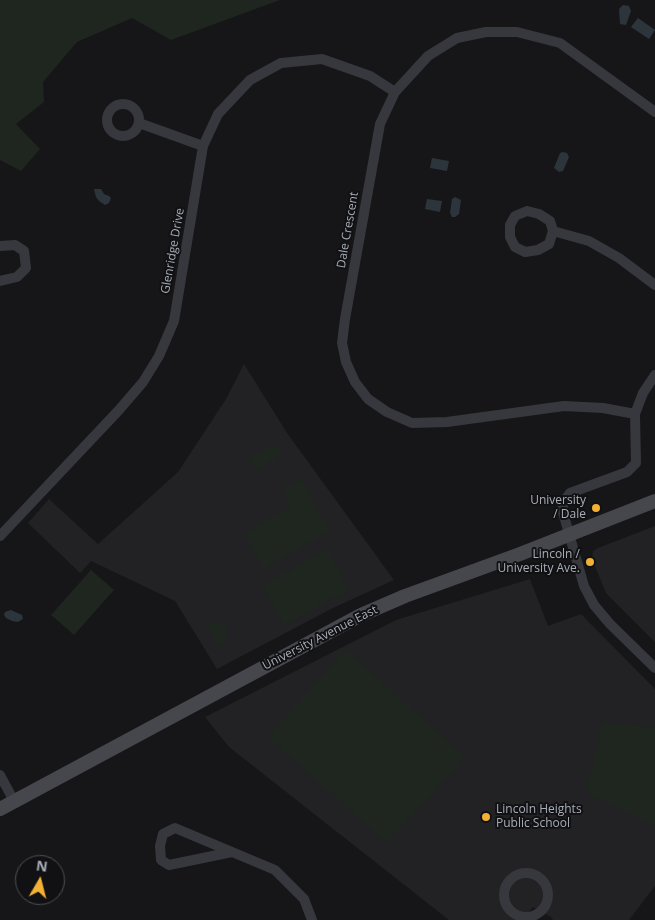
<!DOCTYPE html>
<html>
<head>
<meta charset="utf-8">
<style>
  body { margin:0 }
  #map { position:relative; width:655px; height:920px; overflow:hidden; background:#161618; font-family:"Open Sans",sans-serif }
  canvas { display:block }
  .north { position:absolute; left:15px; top:855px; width:50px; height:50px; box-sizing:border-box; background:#111113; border:1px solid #4d4f55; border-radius:50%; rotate:8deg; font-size:14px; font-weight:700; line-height:20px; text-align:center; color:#a8adb8 }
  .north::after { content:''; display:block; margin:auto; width:18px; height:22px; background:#f2b134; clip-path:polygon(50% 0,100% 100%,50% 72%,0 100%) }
</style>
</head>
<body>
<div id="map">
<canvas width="655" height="920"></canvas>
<div class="north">N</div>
</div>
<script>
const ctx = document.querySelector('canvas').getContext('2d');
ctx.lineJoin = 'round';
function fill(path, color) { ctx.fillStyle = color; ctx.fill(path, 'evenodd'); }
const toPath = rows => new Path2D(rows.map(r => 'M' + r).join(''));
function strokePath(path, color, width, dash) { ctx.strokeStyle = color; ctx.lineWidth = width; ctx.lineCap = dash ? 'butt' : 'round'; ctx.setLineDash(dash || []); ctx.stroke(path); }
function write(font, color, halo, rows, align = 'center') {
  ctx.font = font + ' "Open Sans",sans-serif'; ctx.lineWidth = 4; ctx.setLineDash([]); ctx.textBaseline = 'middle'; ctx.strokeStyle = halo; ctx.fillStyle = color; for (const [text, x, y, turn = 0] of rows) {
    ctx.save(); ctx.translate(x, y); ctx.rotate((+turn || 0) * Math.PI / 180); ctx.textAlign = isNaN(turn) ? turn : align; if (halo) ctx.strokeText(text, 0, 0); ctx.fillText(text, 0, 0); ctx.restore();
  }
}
fill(toPath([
  [244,364,287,433,394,580,333,608,217,669,175,601,91,561,80,573,28,523,49,499,98,544,178,472,226,399],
  [655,526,655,642,606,593,592,559,593,551,598,548],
  [530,579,548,626,581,614,655,689,655,886,629,920,553,920,551,917,533,907,522,920,449,920,229,747,205,717,396,620]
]), '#222225');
fill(toPath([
  [0,0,280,0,171,40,132,18,77,42,43,82,44,102,16,124,40,149,21,171,0,160],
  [275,444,282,455,256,470,249,459],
  [301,479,330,531,264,568,245,534,255,529,254,527,291,506,283,490],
  [327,550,349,590,284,625,263,585],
  [91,570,114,590,74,635,51,615],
  [217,622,226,626,227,635,224,642,218,644,208,626,210,624],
  [346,650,465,757,387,843,268,737],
  [602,722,655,727,655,826,607,802,591,798,586,784,590,776]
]), '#1e261f');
fill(toPath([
  [623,5,629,6,631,11,626,25,620,24,619,9],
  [638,18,655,30,649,39,631,27],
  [563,152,567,153,569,157,563,171,559,172,554,168,560,153],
  [432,158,449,161,447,171,430,168],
  [94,189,101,189,104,194,109,196,111,198,109,203,105,205,99,201,96,197],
  [455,197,461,200,459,214,455,217,452,217,450,213,452,199],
  [427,199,442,201,440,212,425,209],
  [11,610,22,615,23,619,18,622,12,621,6,618,4,615,5,612]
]), '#2c353c');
strokePath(toPath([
  '107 120a16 16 0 1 1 32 0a16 16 0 1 1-32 0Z',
  [139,123,203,146],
  [527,211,539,214,550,221,553,231,549,244,538,250,525,252,515,247,510,237,510,225,515,216,527,211],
  [553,231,589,241,619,258,655,285],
  [0,246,15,245,24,251,26,268,17,277,0,281],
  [655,375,643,393,635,414,636,463,627,472,570,493,565,500,562,509,584,586,594,605,610,624,655,668],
  [635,414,603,408,564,406,447,422,412,423,387,412,368,399,355,382,346,362,342,343,345,319,380,124,395,92,428,56,457,38,486,32,517,32,560,43,655,112],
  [0,536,119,410,143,382,159,356,174,321,203,146,218,114,250,80,281,63,322,59,370,76,395,92],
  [0,775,14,801],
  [232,852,169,865,161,860,160,846,163,834,175,828,275,870,304,899,312,920],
  '504 895a22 22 0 1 1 44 0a22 22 0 1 1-44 0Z'
]), '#37383d', 10);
strokePath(toPath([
  [0,809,361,615,405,596,520,554,655,501]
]), '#45474d', 14);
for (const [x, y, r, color] of [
  [596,508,5,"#f2b134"],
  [590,562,5,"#f2b134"],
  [486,817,5,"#f2b134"]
]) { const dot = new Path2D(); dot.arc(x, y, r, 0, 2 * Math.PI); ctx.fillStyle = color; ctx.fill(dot); strokePath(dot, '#111113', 2); }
write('12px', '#a8adb8', '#111113', [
  ["Dale Crescent",348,230,-80],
  ["Glenridge Drive",173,251,-80],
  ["University Avenue East",320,638,-27]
]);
write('12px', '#a8adb8', '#111113', [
  ["University",586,501],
  ["/ Dale",586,515],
  ["Lincoln /",580,555],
  ["University Ave.",580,569],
  ["Lincoln Heights",496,810,"left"],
  ["Public School",496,824,"left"]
], 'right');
</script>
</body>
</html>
